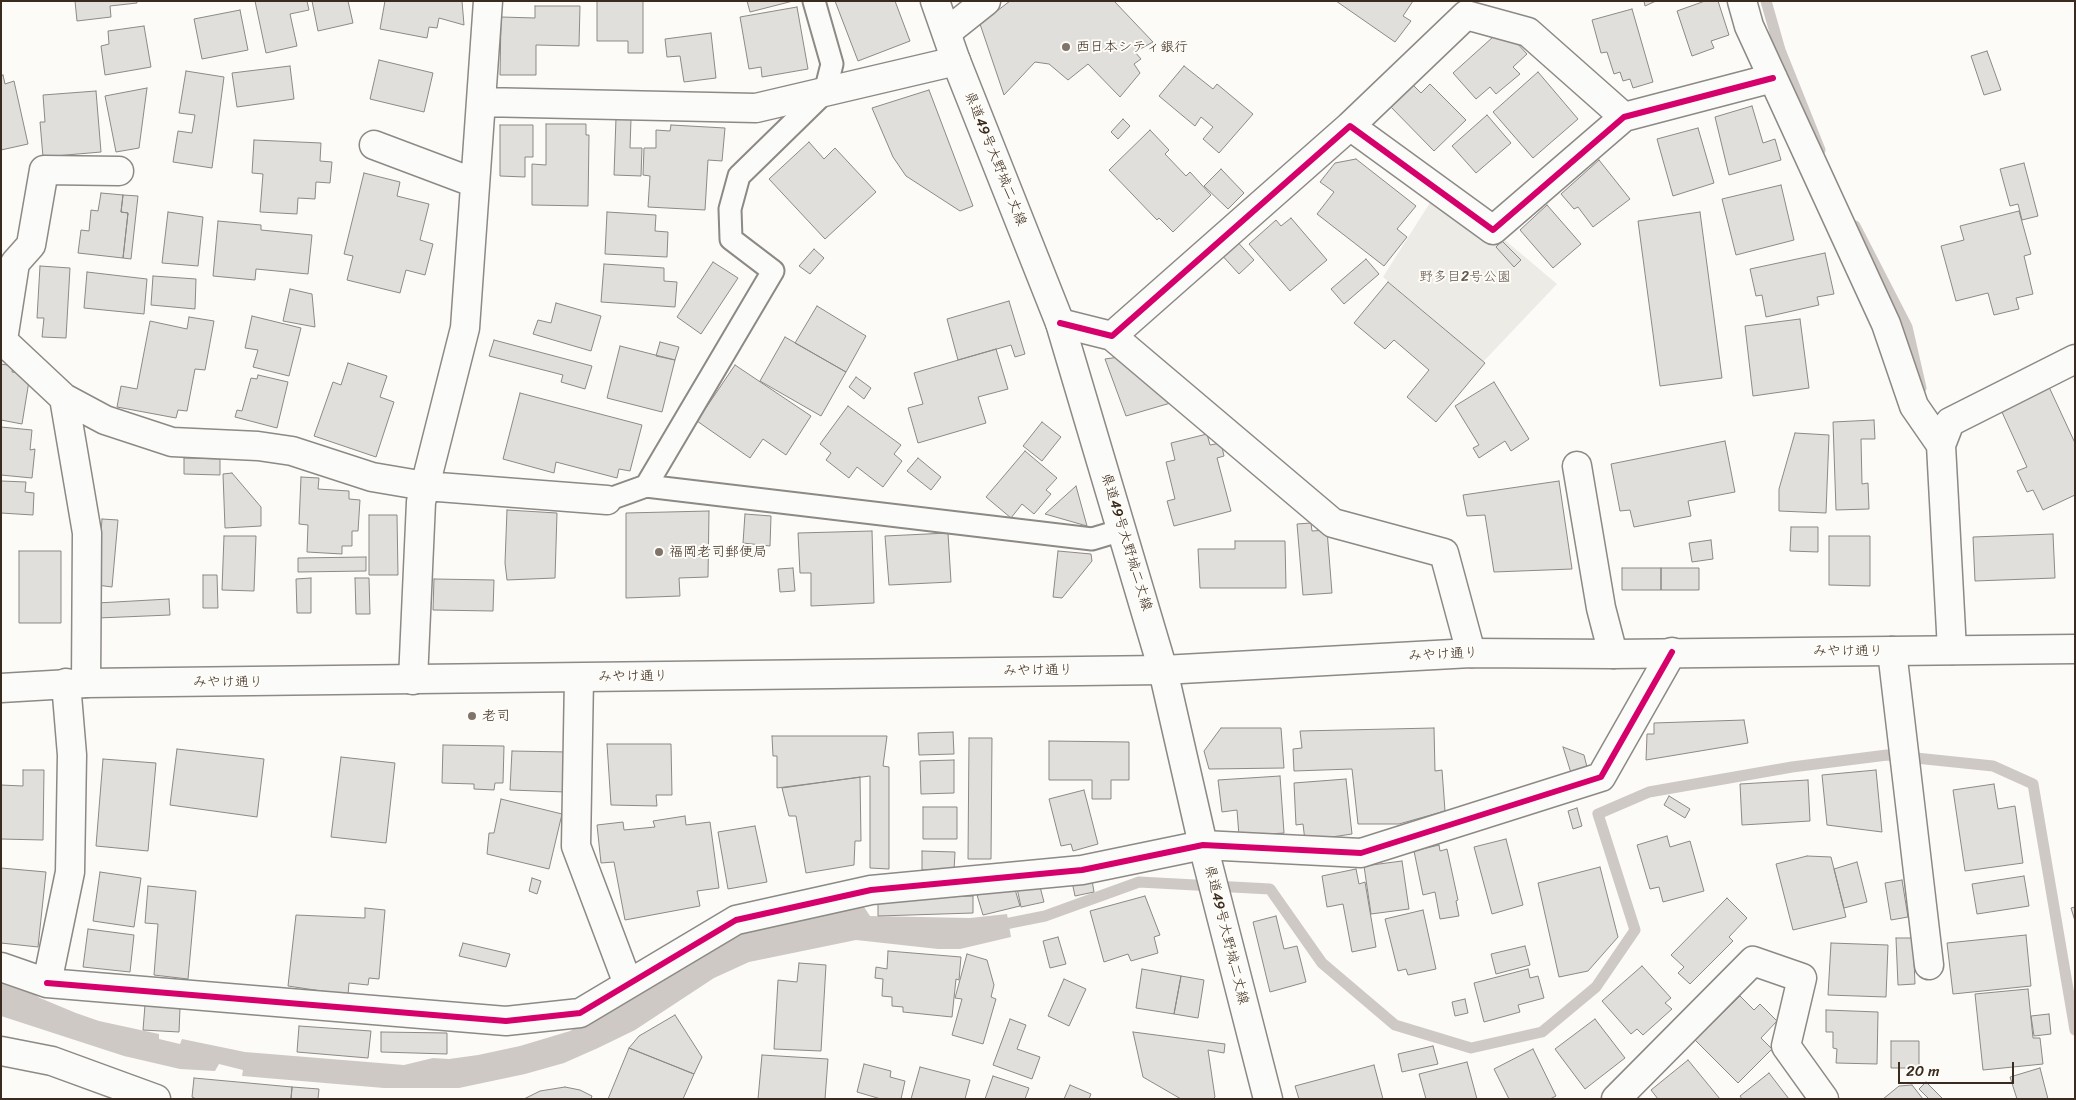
<!DOCTYPE html>
<html>
<head>
<meta charset="utf-8">
<style>
  body { margin:0 }
  #map { position:relative; width:2076px; height:1100px; overflow:hidden; background:#fcfbf8; font-family:Sriracha,sans-serif }
  canvas { display:block }
  .frame { position:absolute; inset:0; border:2px solid #3b2a1e; pointer-events:none }
  .scale { position:absolute; left:1898px; top:1062px; width:116px; height:22px; box-sizing:border-box; border:2px solid #3b2a1e; border-top:0; padding-left:6px; font-size:15px; line-height:18px; white-space:nowrap; color:#3b2a1e; -webkit-text-stroke:4px #fdfcf7; paint-order:stroke }
</style>
</head>
<body>
<div id="map">
<canvas width="2076" height="1100"></canvas>
<div class="frame"></div>
<div class="scale">20 m</div>
</div>
<script>
const ctx = document.querySelector('canvas').getContext('2d');
ctx.lineJoin = 'round';
function fill(path, color) { ctx.fillStyle = color; ctx.fill(path, 'evenodd'); }
const toPath = rows => new Path2D(rows.map(r => 'M' + r).join(''));
function strokePath(path, color, width, dash) { ctx.strokeStyle = color; ctx.lineWidth = width; ctx.lineCap = dash ? 'butt' : 'round'; ctx.setLineDash(dash || []); ctx.stroke(path); }
function write(font, color, halo, rows, align = 'center') {
  ctx.font = font + ' Sriracha,"Klee One",sans-serif'; ctx.lineWidth = 4; ctx.setLineDash([]); ctx.textBaseline = 'middle'; ctx.strokeStyle = halo; ctx.fillStyle = color; for (const [text, x, y, turn = 0] of rows) {
    ctx.save(); ctx.translate(x, y); ctx.rotate((+turn || 0) * Math.PI / 180); ctx.textAlign = isNaN(turn) ? turn : align; if (halo) ctx.strokeText(text, 0, 0); ctx.fillText(text, 0, 0); ctx.restore();
  }
}
fill(toPath([
  [1438,190,1493,230,1557,284,1483,362,1383,277]
]), '#edebe6');
fill(toPath([
  [862,904,870,916,970,918,1007,914,1011,937,960,949,938,949,856,940,749,962,714,978,635,1030,598,1048,564,1063,525,1074,459,1088,384,1088,242,1076,243,1070,219,1064,215,1071,180,1069,124,1056,1,1016,1,977,14,981,40,998,76,1013,99,1021,159,1034,159,1039,180,1044,182,1039,245,1052,404,1065,433,1058,449,1059,478,1055,520,1046,570,1031,634,994,733,931]
]), '#cec9c4');
strokePath(toPath([
  [1766,1,1780,50,1820,150],
  [1855,226,1907,327,1921,388],
  [995,926,1045,916,1139,882,1270,889,1322,963,1395,1025,1471,1048,1542,1032,1596,987,1635,930,1598,814,1649,792,1792,767,1887,755,1993,766,2033,784,2075,1030]
]), '#cec9c4', 11);
const building = toPath([
  [75,1,137,1,137,3,110,6,111,17,77,21,75,1],
  [255,1,307,1,309,10,290,14,297,46,266,53,255,1],
  [312,1,348,1,353,23,318,31,312,1],
  [385,1,462,1,464,25,439,18,437,28,429,27,427,38,380,29,385,1],
  [597,1,643,1,643,53,628,53,628,41,597,41,597,1],
  [747,1,793,1,750,12,747,1],
  [835,1,895,1,910,41,858,61,835,1],
  [1010,1,1114,1,1153,42,1135,52,1141,59,1134,64,1140,73,1120,97,1088,64,1068,80,1049,64,1035,62,1004,95,980,24,1010,1],
  [1336,1,1413,1,1403,16,1411,21,1395,42,1336,1],
  [1644,1,1656,1,1645,6,1644,1],
  [1705,1,1718,1,1729,35,1711,41,1714,48,1692,56,1677,11,1705,1],
  [535,6,580,6,579,46,536,45,536,75,500,75,501,17,535,18,535,6],
  [797,7,808,69,762,77,761,67,749,69,740,17,797,7],
  [1632,9,1653,82,1633,88,1630,79,1623,81,1620,72,1614,74,1607,52,1601,53,1592,20,1632,9],
  [240,10,248,50,202,59,194,19,240,10],
  [144,26,151,67,105,75,101,46,109,44,108,31,144,26],
  [1503,28,1527,54,1513,67,1520,74,1496,94,1490,87,1476,99,1453,73,1503,28],
  [711,33,716,78,684,82,680,56,667,57,665,39,711,33],
  [1987,51,2001,90,1984,95,1971,56,1987,51],
  [379,60,433,73,424,112,370,99,379,60],
  [290,66,294,99,237,107,232,73,290,66],
  [1184,66,1213,89,1217,84,1253,114,1219,153,1203,139,1213,127,1201,117,1195,126,1159,96,1184,66],
  [186,71,224,77,212,168,173,162,178,131,192,133,195,115,179,113,186,71],
  [1538,72,1578,119,1533,158,1493,112,1538,72],
  [3,75,5,84,14,81,28,144,1,150,1,76,3,75],
  [1410,82,1421,93,1430,84,1466,120,1434,151,1388,104,1410,82],
  [147,88,139,148,116,152,105,96,147,88],
  [929,90,973,206,960,211,906,176,893,157,872,108,929,90],
  [96,91,101,152,43,157,40,122,45,122,43,95,96,91],
  [1752,106,1763,143,1775,139,1781,160,1729,175,1715,117,1752,106],
  [1487,115,1511,143,1476,173,1452,146,1487,115],
  [616,118,631,119,630,148,642,148,641,176,614,175,616,118],
  [1123,119,1130,126,1118,139,1111,132,1123,119],
  [546,124,586,124,586,135,589,135,588,206,532,205,532,164,546,165,546,124],
  [500,125,533,125,533,157,525,157,525,177,500,176,500,125],
  [671,125,725,128,722,161,708,160,705,210,648,207,650,176,643,175,644,148,656,148,656,130,670,131,671,125],
  [1698,128,1714,183,1673,196,1657,139,1698,128],
  [1150,130,1169,150,1165,154,1186,176,1190,172,1211,195,1173,232,1159,218,1157,220,1109,170,1150,130],
  [254,140,321,143,320,161,332,162,330,183,316,182,315,199,298,198,297,214,260,212,263,174,252,173,254,140],
  [809,142,824,159,835,148,876,192,825,239,769,179,809,142],
  [1356,159,1416,206,1397,229,1407,237,1384,266,1317,214,1334,192,1320,182,1335,163,1356,159],
  [1599,160,1630,199,1593,227,1578,207,1574,209,1561,194,1599,160],
  [2024,163,2038,216,2022,220,2018,204,2010,206,2000,169,2024,163],
  [1221,169,1244,193,1228,209,1204,186,1221,169],
  [364,173,400,182,397,196,429,204,420,240,433,244,425,275,406,270,400,293,347,280,353,256,344,254,364,173],
  [1781,185,1794,240,1736,255,1722,199,1781,185],
  [101,193,123,195,121,212,128,213,123,258,78,253,81,230,89,231,91,210,98,211,101,193],
  [123,195,138,196,131,259,123,258,128,213,121,212,123,195],
  [1547,205,1581,244,1553,268,1520,230,1547,205],
  [2019,211,2031,254,2024,256,2033,294,2016,298,2019,309,1994,315,1988,293,1956,301,1941,246,1964,240,1960,226,2019,211],
  [168,212,203,217,198,266,162,263,168,212],
  [607,212,656,215,655,231,668,232,667,257,605,254,607,212],
  [1700,212,1722,378,1660,386,1638,221,1700,212],
  [1291,218,1327,260,1290,291,1249,244,1276,220,1281,226,1291,218],
  [218,221,261,225,261,230,312,235,308,274,256,269,255,280,213,276,218,221],
  [1234,238,1254,260,1239,274,1219,252,1234,238],
  [1502,241,1521,260,1514,267,1496,247,1502,241],
  [814,249,824,258,810,274,799,266,814,249],
  [1825,253,1834,294,1817,297,1819,305,1766,317,1762,295,1756,296,1750,269,1825,253],
  [1366,259,1379,274,1344,304,1331,289,1366,259],
  [713,262,738,278,701,334,677,317,713,262],
  [604,264,664,268,664,281,677,282,675,307,601,302,604,264],
  [40,266,70,268,66,338,42,337,44,318,37,318,40,266],
  [87,272,147,279,144,314,84,308,87,272],
  [153,276,196,279,195,309,151,305,153,276],
  [1388,282,1485,363,1436,422,1407,397,1429,370,1394,340,1385,349,1354,323,1388,282],
  [290,289,312,294,315,327,283,321,290,289],
  [1009,301,1025,354,1015,357,1011,345,958,360,947,319,1009,301],
  [556,303,601,316,591,351,533,334,538,320,551,323,556,303],
  [817,306,866,336,846,372,795,343,817,306],
  [252,316,301,328,289,376,253,367,258,350,245,348,252,316],
  [189,317,214,321,205,370,195,369,187,411,178,410,176,418,117,407,121,386,137,389,150,321,187,329,189,317],
  [1800,319,1809,388,1753,396,1745,326,1800,319],
  [785,337,846,372,821,416,760,381,785,337],
  [494,340,592,366,585,389,561,382,563,375,489,356,494,340],
  [660,342,679,347,675,360,656,356,660,342],
  [620,346,675,360,662,412,607,398,620,346],
  [996,349,1008,389,978,397,986,423,918,443,908,408,923,404,914,373,996,349],
  [1119,357,1174,402,1126,416,1105,359,1119,357],
  [348,363,387,376,380,397,394,402,376,457,314,436,333,382,341,385,348,363],
  [1,364,13,366,12,372,27,374,29,381,22,424,1,420,1,364],
  [735,365,811,416,786,455,763,439,750,458,697,421,735,365],
  [258,375,288,382,277,428,235,417,237,410,242,411,251,378,257,379,258,375],
  [856,377,871,388,864,399,849,387,856,377],
  [1494,382,1529,439,1511,451,1505,441,1479,458,1473,448,1479,445,1455,406,1494,382],
  [2049,387,2075,443,2075,495,2043,510,2033,490,2027,492,2017,471,2027,467,2001,410,2049,387],
  [520,393,642,425,630,471,619,469,617,478,556,462,554,473,503,459,520,393],
  [848,406,901,445,894,454,902,461,883,487,857,467,849,478,826,460,831,453,820,444,848,406],
  [1874,420,1875,439,1861,439,1862,484,1868,483,1869,509,1836,510,1833,422,1874,420],
  [1042,422,1061,437,1042,461,1023,446,1042,422],
  [1,427,32,430,30,450,35,449,32,478,1,475,1,427],
  [1795,433,1829,435,1826,513,1779,511,1779,489,1795,433],
  [1207,434,1210,445,1221,443,1224,456,1217,458,1231,511,1174,526,1167,501,1175,499,1166,462,1175,460,1171,443,1207,434],
  [1725,441,1735,492,1688,501,1691,516,1634,527,1630,510,1620,511,1611,464,1725,441],
  [1025,451,1057,478,1046,490,1051,494,1034,514,1022,504,1011,518,986,497,1025,451],
  [184,458,220,459,220,475,184,474,184,458],
  [918,458,941,477,931,490,907,471,918,458],
  [232,473,261,507,261,526,225,528,223,474,232,473],
  [301,477,319,478,318,489,349,491,349,499,360,500,358,531,352,531,352,546,342,546,342,554,307,552,308,525,299,524,301,477],
  [1,481,26,482,25,492,34,493,33,515,1,513,1,481],
  [1559,481,1572,569,1494,572,1485,515,1467,516,1463,495,1559,481],
  [1076,486,1087,526,1045,514,1076,486],
  [507,510,557,513,555,578,507,580,505,563,507,510],
  [709,511,708,577,679,578,680,596,626,598,626,513,709,511],
  [745,514,771,516,770,546,743,543,745,514],
  [369,515,397,515,398,575,369,575,369,515],
  [102,519,118,520,112,587,97,585,102,519],
  [1311,523,1312,531,1327,530,1332,593,1303,595,1297,524,1311,523],
  [1791,527,1818,527,1818,552,1790,551,1791,527],
  [872,531,874,603,811,606,811,573,800,573,798,533,872,531],
  [948,533,951,582,889,585,885,536,948,533],
  [2053,534,2055,578,1975,581,1973,537,2053,534],
  [224,536,256,536,254,591,222,590,224,536],
  [1829,536,1870,536,1870,586,1829,585,1829,536],
  [1711,540,1713,559,1692,562,1689,543,1711,540],
  [1235,541,1285,541,1286,588,1200,588,1198,549,1235,549,1235,541],
  [19,551,61,551,61,623,19,623,19,551],
  [1058,551,1091,554,1092,561,1062,598,1053,597,1058,551],
  [366,557,366,571,298,572,298,558,366,557],
  [793,568,795,591,780,592,778,569,793,568],
  [1622,568,1661,568,1661,590,1622,590,1622,568],
  [1661,568,1699,568,1699,590,1661,590,1661,568],
  [203,575,217,575,218,608,203,608,203,575],
  [311,578,311,613,297,613,296,579,311,578],
  [355,578,369,578,370,614,356,614,355,578],
  [434,579,494,580,493,611,433,610,434,579],
  [169,599,170,615,98,618,97,603,169,599],
  [1744,720,1748,743,1646,760,1647,734,1654,734,1654,723,1744,720],
  [1221,728,1281,728,1284,768,1209,769,1204,751,1221,728],
  [1434,728,1435,771,1442,770,1445,811,1399,824,1358,824,1352,769,1294,771,1293,749,1302,748,1300,731,1434,728],
  [953,732,954,754,919,755,918,733,953,732],
  [772,736,887,736,883,766,889,767,889,869,870,868,870,776,777,788,777,756,773,756,772,736],
  [969,738,992,738,991,859,968,859,969,738],
  [1049,741,1129,742,1129,780,1111,780,1111,799,1092,799,1092,780,1049,780,1049,741],
  [607,744,671,744,672,795,656,795,657,806,611,805,607,744],
  [443,745,504,746,503,783,495,783,494,790,474,789,474,784,442,783,443,745],
  [1563,747,1584,755,1587,767,1571,773,1563,747],
  [177,749,264,759,257,817,170,805,177,749],
  [512,751,568,752,566,792,510,790,512,751],
  [341,757,395,763,386,843,331,837,341,757],
  [103,759,156,763,148,851,96,846,103,759],
  [954,760,954,793,921,794,920,761,954,760],
  [23,770,44,770,43,840,1,839,1,785,23,786,23,770],
  [1876,770,1882,832,1827,825,1822,775,1876,770],
  [1280,776,1284,833,1239,836,1237,810,1222,812,1218,780,1280,776],
  [860,777,861,841,855,841,854,865,806,873,796,816,789,816,782,788,860,777],
  [1346,779,1352,834,1305,841,1303,824,1296,825,1294,783,1346,779],
  [1808,780,1810,821,1742,825,1740,784,1808,780],
  [1994,784,1998,809,2015,806,2023,863,1965,871,1953,790,1994,784],
  [1084,790,1098,844,1073,851,1071,844,1061,846,1049,799,1084,790],
  [1669,796,1690,809,1685,818,1664,805,1669,796],
  [501,799,562,814,549,869,487,854,489,833,494,833,501,799],
  [923,807,957,807,957,839,923,839,923,807],
  [1577,808,1582,826,1573,829,1568,811,1577,808],
  [685,816,686,825,710,822,719,888,697,891,700,906,625,920,614,862,601,863,597,825,623,822,624,830,655,827,653,821,685,816],
  [755,826,767,882,728,889,718,832,755,826],
  [1667,836,1670,847,1690,841,1704,891,1663,902,1659,887,1650,889,1637,845,1667,836],
  [1506,839,1523,905,1492,914,1474,847,1506,839],
  [1439,845,1440,851,1447,849,1458,900,1456,901,1459,916,1440,919,1435,892,1423,895,1414,851,1439,845],
  [922,851,955,852,954,871,922,870,922,851],
  [1807,856,1831,857,1846,917,1793,930,1776,864,1807,856],
  [1402,861,1409,909,1371,914,1364,866,1402,861],
  [1857,862,1867,902,1844,908,1834,869,1857,862],
  [1600,867,1618,937,1588,971,1559,977,1538,883,1600,867],
  [1,868,46,872,38,947,1,943,1,868],
  [1356,869,1359,884,1365,882,1376,947,1352,952,1343,904,1327,907,1322,876,1356,869],
  [100,872,141,878,134,927,93,921,100,872],
  [1091,874,1094,892,1075,896,1071,877,1091,874],
  [2024,876,2029,906,1977,914,1972,884,2024,876],
  [532,878,541,881,537,894,529,891,532,878],
  [1902,880,1908,917,1891,920,1885,883,1902,880],
  [1039,883,1044,902,1021,907,1017,888,1039,883],
  [148,886,196,891,188,979,154,975,158,924,145,923,148,886],
  [1014,886,1020,906,983,915,977,895,1014,886],
  [973,896,973,913,878,916,878,899,973,896],
  [1145,896,1160,935,1154,937,1158,953,1131,961,1128,954,1104,962,1090,911,1145,896],
  [1727,898,1747,918,1729,937,1733,941,1690,984,1678,973,1684,967,1671,955,1727,898],
  [2075,907,2075,921,2071,908,2075,907],
  [365,908,385,910,379,979,369,978,368,985,349,983,348,995,288,986,296,915,365,918,365,908],
  [1423,910,1436,969,1408,975,1406,969,1398,971,1385,919,1423,910],
  [1276,916,1284,949,1297,946,1306,982,1270,992,1253,922,1276,916],
  [88,929,134,935,130,972,83,967,88,929],
  [2026,935,2031,986,1953,994,1947,943,2026,935],
  [1058,937,1066,964,1050,968,1043,941,1058,937],
  [1896,938,1913,938,1915,984,1898,985,1896,938],
  [463,943,510,954,506,967,459,956,463,943],
  [1831,943,1888,945,1886,997,1828,995,1831,943],
  [1525,946,1530,965,1496,974,1491,954,1525,946],
  [888,951,961,957,959,980,956,979,952,1017,903,1012,903,1007,892,1006,892,997,882,996,883,979,875,978,876,967,887,969,888,951],
  [967,954,987,960,994,985,991,997,996,999,983,1044,952,1035,962,999,955,998,967,954],
  [799,963,826,965,821,1051,774,1049,778,980,797,982,799,963],
  [1642,966,1671,998,1665,1003,1672,1009,1643,1035,1637,1029,1631,1034,1602,1001,1642,966],
  [1142,969,1181,976,1174,1014,1136,1008,1142,969],
  [1528,969,1530,978,1538,976,1544,998,1518,1005,1520,1012,1484,1022,1474,983,1528,969],
  [1181,976,1204,980,1198,1018,1174,1014,1181,976],
  [1064,979,1086,989,1069,1026,1048,1016,1064,979],
  [2028,989,2033,1038,2040,1038,2043,1064,1983,1070,1975,994,2028,989],
  [1740,996,1754,1010,1760,1004,1777,1021,1761,1038,1772,1049,1738,1083,1695,1040,1740,996],
  [1465,999,1468,1013,1455,1016,1452,1002,1465,999],
  [145,1005,180,1008,179,1032,143,1030,145,1005],
  [1826,1010,1878,1012,1877,1064,1836,1063,1837,1049,1833,1048,1833,1032,1826,1032,1826,1010],
  [2049,1014,2051,1034,2034,1036,2031,1016,2049,1014],
  [675,1015,702,1057,694,1074,629,1048,639,1036,675,1015],
  [1010,1019,1026,1025,1017,1049,1040,1057,1032,1079,993,1065,1010,1019],
  [1595,1019,1625,1058,1585,1089,1555,1049,1595,1019],
  [299,1026,371,1031,368,1058,297,1052,299,1026],
  [381,1032,447,1033,447,1054,381,1052,381,1032],
  [1133,1032,1225,1044,1224,1053,1208,1050,1215,1097,1213,1099,1181,1099,1143,1077,1133,1032],
  [1891,1041,1919,1041,1919,1068,1891,1068,1891,1041],
  [1433,1046,1438,1064,1402,1072,1398,1054,1433,1046],
  [629,1048,694,1074,683,1099,608,1099,629,1048],
  [1533,1049,1556,1096,1550,1099,1509,1099,1494,1069,1533,1049],
  [762,1055,828,1059,825,1099,758,1099,762,1055],
  [1688,1060,1720,1099,1658,1099,1651,1090,1688,1060],
  [1467,1062,1477,1099,1426,1099,1419,1074,1467,1062],
  [864,1064,891,1071,890,1077,905,1081,901,1099,881,1099,857,1092,864,1064],
  [1374,1065,1383,1099,1299,1099,1295,1086,1374,1065],
  [920,1067,970,1080,965,1099,911,1099,920,1067],
  [2040,1068,2048,1099,2017,1099,2010,1077,2040,1068],
  [1769,1073,1789,1099,1742,1099,1740,1096,1769,1073],
  [993,1076,1029,1088,1025,1099,985,1099,993,1076],
  [194,1078,292,1087,291,1099,196,1099,192,1097,194,1078],
  [1926,1082,1943,1099,1929,1099,1919,1089,1926,1082],
  [1070,1085,1091,1094,1089,1099,1064,1099,1070,1085],
  [1912,1085,1923,1099,1883,1099,1899,1086,1912,1085],
  [292,1087,319,1089,318,1099,291,1099,292,1087],
  [565,1087,580,1090,592,1096,591,1099,524,1099,540,1091,565,1087]
]);
fill(building, '#e0dfdc');
strokePath(building, '#8d8985', 1);
const lane = toPath([
  [646,486,773,271,731,239,730,209,739,176,825,92,832,64,814,1],
  [607,500,646,486,1092,539,1122,530]
]);
const street = toPath([
  [1742,1,1749,26,1886,324,1914,406,1941,445],
  [947,32,986,1],
  [481,102,756,108,956,61],
  [1350,126,1466,15,1528,32,1624,117],
  [374,145,475,183],
  [1060,323,1112,336,1350,126,1493,230,1624,117,1773,78],
  [1112,336,1333,523,1444,553,1471,653],
  [1,339,64,398,105,420,172,442,258,446,292,451,372,477,425,486,607,500],
  [3,340,15,263,31,245,44,170,119,171],
  [64,398,87,533,86,683],
  [1577,466,1601,608,1613,654],
  [1952,650,1941,445,1950,422,2075,359],
  [1892,651,1929,965],
  [579,678,576,846,628,984],
  [413,680,421,502,465,328,488,1],
  [1,967,47,983,70,872,72,755,66,683],
  [47,983,506,1021,580,1013,736,920,871,890,1082,870,1203,845,1361,853,1601,777,1672,652],
  [1,1051,52,1061,156,1099],
  [1616,1099,1753,961,1802,978,1786,1046,1824,1099]
]);
const primary = toPath([
  [935,1,956,61,1060,323,1163,670,1203,845,1268,1099]
]);
const highway = toPath([
  [1,688,86,683,1163,670,1471,653,1613,654,2075,649]
]);
strokePath(lane, '#8d8985', 25);
strokePath(street, '#8d8985', 31);
strokePath(primary, '#8d8985', 31);
strokePath(highway, '#8d8985', 31);
strokePath(lane, '#fbfbf9', 21);
strokePath(street, '#fbfbf9', 28);
strokePath(primary, '#fbfbf9', 28);
strokePath(highway, '#fbfbf9', 28);
strokePath(toPath([
  [1060,323,1112,336,1350,126,1493,230,1624,117,1773,78],
  [47,983,506,1021,580,1013,736,920,871,890,1082,870,1203,845,1361,853,1601,777,1672,652]
]), '#d6006c', 6);
for (const [x, y, r, color] of [
  [1066,47,5,"#7f736a"],
  [659,552,5,"#7f736a"],
  [472,716,5,"#7f736a"]
]) { const dot = new Path2D(); dot.arc(x, y, r, 0, 2 * Math.PI); ctx.fillStyle = color; ctx.fill(dot); strokePath(dot, '#fdfcf7', 2); }
write('14px', '#3b2a1e', '#fdfcf7', [
  ["西日本シティ銀行",1076,47],
  ["福岡老司郵便局",669,552],
  ["老司",482,716]
], 'left');
write('14px', '#3b2a1e', '#fdfcf7', [
  ["県道49号大野城二丈線",995,159,68],
  ["県道49号大野城二丈線",1126,542,73],
  ["みやけ通り",1848,651],
  ["みやけ通り",1443,655,-3],
  ["みやけ通り",1038,671,-1],
  ["みやけ通り",633,677,-1],
  ["みやけ通り",228,682],
  ["県道49号大野城二丈線",1226,935,76]
]);
write('14px', '#64574c', '#fdfcf7', [
  ["野多目2号公園",1465,277]
]);
</script>
</body>
</html>
